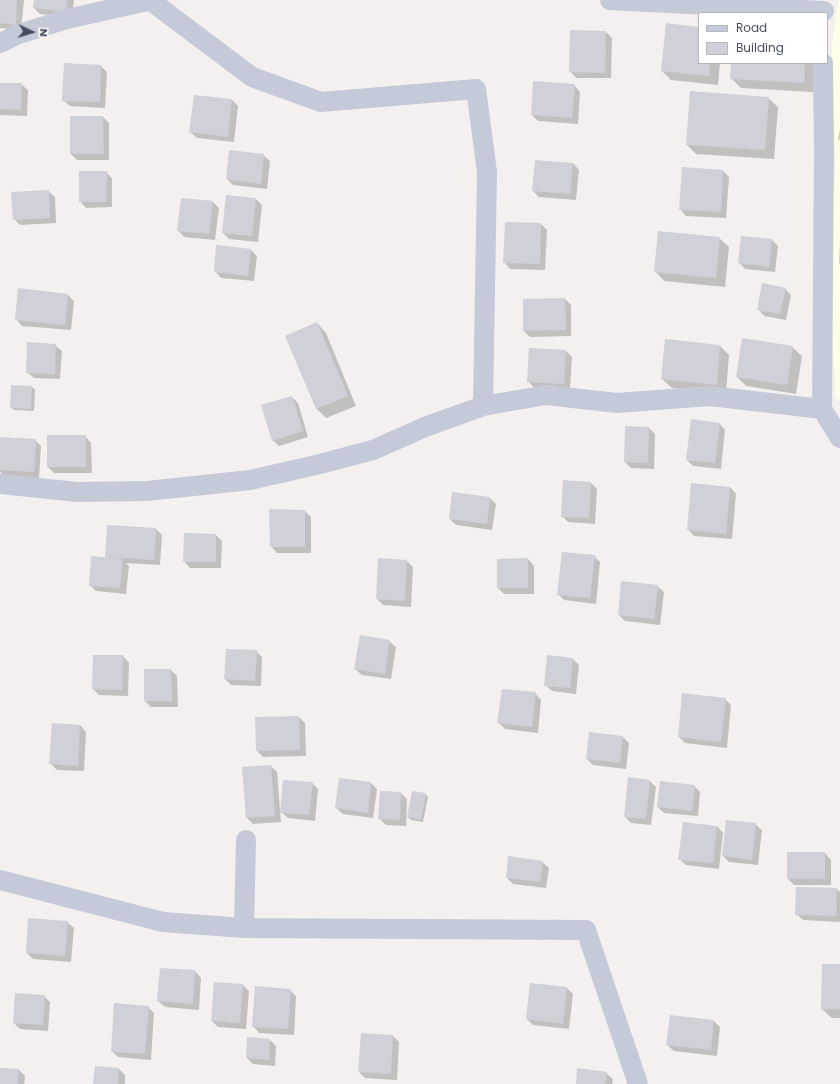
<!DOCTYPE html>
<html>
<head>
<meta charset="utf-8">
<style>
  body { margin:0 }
  #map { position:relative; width:840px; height:1084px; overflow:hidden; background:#f3f0ef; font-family:Poppins,sans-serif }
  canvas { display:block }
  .legend { position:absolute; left:698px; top:12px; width:130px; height:52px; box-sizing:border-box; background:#fff; border:1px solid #b5b7bf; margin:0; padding:5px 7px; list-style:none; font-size:12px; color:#454c60 }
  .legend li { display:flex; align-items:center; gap:8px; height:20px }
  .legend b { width:20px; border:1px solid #b5b7bf }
  .north { position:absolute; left:12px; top:12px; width:40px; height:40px; -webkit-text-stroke:3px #fff; paint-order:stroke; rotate:94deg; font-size:11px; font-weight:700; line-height:16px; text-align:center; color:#454c60 }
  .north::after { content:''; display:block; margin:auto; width:14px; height:18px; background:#454c60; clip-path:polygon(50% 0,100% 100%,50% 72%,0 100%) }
</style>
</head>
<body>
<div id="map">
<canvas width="840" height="1084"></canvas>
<ul class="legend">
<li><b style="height:5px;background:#c5cad9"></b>Road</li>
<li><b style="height:11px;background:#cfd0d8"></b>Building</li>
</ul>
<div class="north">N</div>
</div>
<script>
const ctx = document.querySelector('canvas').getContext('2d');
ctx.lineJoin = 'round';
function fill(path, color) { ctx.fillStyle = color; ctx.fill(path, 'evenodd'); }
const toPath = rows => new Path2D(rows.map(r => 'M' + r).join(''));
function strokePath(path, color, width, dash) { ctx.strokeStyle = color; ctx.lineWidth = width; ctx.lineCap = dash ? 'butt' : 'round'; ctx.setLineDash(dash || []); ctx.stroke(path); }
fill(toPath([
  [838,0,840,0,840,399,836,399,829,288,835,166,832,46]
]), '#fefee8');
fill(toPath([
  [0,0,24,0,21,30,0,28],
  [35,0,74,0,72,17,40,14,34,8],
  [699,28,699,63,720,63,718,85,671,80,662,71],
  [606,32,612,38,611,78,576,78,570,71],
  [732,63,815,63,813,92,741,88,731,78],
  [101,66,107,72,105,108,70,106,63,100],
  [0,84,21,84,28,90,27,116,0,115],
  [574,85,580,92,578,124,538,121,532,115],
  [195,96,232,100,238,106,234,142,197,138,190,132],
  [768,98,778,107,774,159,696,154,687,145],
  [71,117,103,117,109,123,109,160,77,160,71,154],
  [840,130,840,140,838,139],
  [263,155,270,161,267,189,233,185,227,179],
  [573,163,579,170,576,200,539,197,533,191],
  [723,171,729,177,726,218,686,216,680,209],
  [106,172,112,178,112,207,86,208,80,201],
  [48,191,55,197,56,223,20,225,14,219],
  [256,199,262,205,258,242,229,239,223,233],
  [213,202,219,208,215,240,184,237,178,230],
  [541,224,547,230,545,270,510,269,504,262],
  [719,238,729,247,725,287,664,281,655,271],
  [772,240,778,246,775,272,745,269,739,262],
  [840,243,840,264,839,263],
  [251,250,257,256,254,281,221,278,215,271],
  [785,289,791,295,786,320,764,316,758,309],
  [68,295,74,301,71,330,22,326,16,319],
  [565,299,571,305,571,336,530,337,524,331],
  [317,323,326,333,356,406,326,418,317,409,287,336],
  [55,345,62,351,60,379,34,378,27,372],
  [720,346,729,355,726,393,672,388,662,379],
  [792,347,802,356,796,394,746,386,737,377],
  [529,349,566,351,572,357,570,389,534,388,528,381],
  [32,387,35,390,34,411,14,410,11,407],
  [292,397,298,403,308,437,279,446,273,440],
  [719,423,725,430,721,469,693,466,687,460],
  [626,427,649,428,655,434,654,469,631,468,625,462],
  [85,436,91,443,92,473,54,473,48,467],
  [0,438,35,440,41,446,39,478,4,476,0,472],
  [591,483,597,489,595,524,568,522,562,516],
  [730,487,736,494,732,539,694,536,688,529],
  [490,498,496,504,492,530,456,525,450,519],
  [305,511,311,517,311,553,277,553,271,546],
  [156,529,162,535,160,565,126,563,129,566,126,594,96,591,90,585,109,559,106,556],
  [216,535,222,541,221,568,190,568,184,561],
  [594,556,600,562,596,604,564,600,558,594],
  [528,559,534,566,534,594,504,594,498,588],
  [407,561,413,567,411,607,383,605,377,599],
  [657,586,664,592,660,625,625,621,619,615],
  [389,641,396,647,391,679,362,675,355,669],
  [256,651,262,657,261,686,231,685,225,679],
  [94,656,123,656,129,663,128,696,99,695,93,689],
  [573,659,579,665,576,694,552,691,545,685],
  [171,670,177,676,178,707,151,707,145,701],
  [535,693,541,700,538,733,505,729,499,723],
  [725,699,731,705,727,748,685,743,679,737],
  [299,717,305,723,306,756,263,757,257,751],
  [80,725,86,732,84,771,57,770,51,764],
  [623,737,629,743,626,769,593,765,587,759],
  [271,766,277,772,281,822,253,824,247,818,244,768],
  [650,781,656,787,651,825,631,823,625,817],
  [312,783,318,789,315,821,288,818,281,812],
  [371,783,377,789,373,818,343,814,336,808],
  [694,786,700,792,698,816,664,813,658,807],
  [401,793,407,799,406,826,386,825,379,818],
  [425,794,428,797,423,822,411,820,408,817],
  [755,824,762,830,758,865,729,862,723,856],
  [717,826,723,833,719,869,686,865,679,859],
  [825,853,831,860,831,885,794,885,788,879],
  [542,862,549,868,546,888,513,884,507,878],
  [797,888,837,889,840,892,840,922,803,920,796,914],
  [67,922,74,928,71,962,33,959,27,953],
  [840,965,840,1018,832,1018,822,1009],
  [161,969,195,971,201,978,199,1010,165,1007,158,1001],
  [243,985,249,991,246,1029,218,1027,212,1021],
  [567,988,573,994,569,1029,533,1025,527,1019],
  [290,990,296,996,294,1035,259,1033,253,1026],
  [44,996,50,1002,48,1031,20,1029,14,1023],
  [148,1007,154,1013,151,1060,118,1057,112,1051],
  [671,1017,714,1021,720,1027,717,1056,674,1051,667,1045],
  [362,1034,393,1036,399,1042,397,1080,365,1078,359,1072],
  [248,1038,270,1040,276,1046,275,1066,253,1064,247,1058],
  [96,1068,119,1069,125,1075,125,1084,94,1084],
  [0,1069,19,1070,25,1076,24,1084,0,1084],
  [606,1073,613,1079,612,1084,577,1084]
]), '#0003');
fill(toPath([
  [0,0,17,0,16,25,0,23],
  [34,0,67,0,66,12,33,8],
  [666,23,699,27,699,63,710,63,709,76,661,71],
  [570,30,606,31,605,73,569,72],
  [64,63,101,65,100,102,62,101],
  [731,63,805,63,804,83,730,79],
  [533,81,575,84,572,118,531,115],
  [0,83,22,83,21,110,0,109],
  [690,91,769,97,765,150,686,145],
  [194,95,232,99,228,137,189,132],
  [70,116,103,116,104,154,70,154],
  [229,150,264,154,261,184,226,179],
  [535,160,573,163,570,194,532,191],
  [682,167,723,170,721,212,679,210],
  [79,171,107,171,106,202,79,202],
  [49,190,50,218,13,220,11,192],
  [226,195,256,198,252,236,222,233],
  [181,198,213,201,209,234,177,231],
  [505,222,541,223,540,264,503,263],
  [658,231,720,237,716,278,654,272],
  [741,236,772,239,769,267,738,263],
  [216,245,251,249,248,276,214,272],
  [762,283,786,288,780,314,757,310],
  [18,288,68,294,65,325,15,320],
  [565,298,566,330,523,331,523,299],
  [317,322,348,396,316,409,285,336],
  [742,338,793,346,787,385,736,377],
  [665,339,720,345,717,385,661,379],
  [27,342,56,344,55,374,26,373],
  [529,348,566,350,564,384,527,382],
  [11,385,32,386,31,409,10,408],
  [292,396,303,431,272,441,261,405],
  [691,419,720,423,715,463,686,460],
  [625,426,649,427,648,463,624,462],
  [47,435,86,435,86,467,47,467],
  [0,437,36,439,34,472,0,470],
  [563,480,591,482,589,518,561,517],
  [691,483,730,487,726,534,687,530],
  [452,492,490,497,487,524,449,519],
  [269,509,305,510,305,547,270,547],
  [107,525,156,528,154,560,105,557],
  [184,533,216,534,216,562,183,562],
  [562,552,595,555,590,598,557,595],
  [91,556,123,559,120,588,89,586],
  [378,558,407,560,405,601,376,599],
  [528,558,528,588,497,588,497,559],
  [621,581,658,585,654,619,618,615],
  [360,635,390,640,385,674,354,669],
  [226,649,257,650,255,681,224,679],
  [93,655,123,655,122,690,92,689],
  [547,655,573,658,570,688,544,686],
  [144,669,171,669,172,701,144,701],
  [502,689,536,692,532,727,497,723],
  [682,693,726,698,721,742,678,737],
  [299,716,300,750,256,751,255,717],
  [52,723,80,725,78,766,49,764],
  [589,732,623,736,620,763,586,759],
  [271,765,275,816,246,818,242,767],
  [628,777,650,780,646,819,624,817],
  [339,778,371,782,368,813,335,808],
  [283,780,313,782,309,815,280,813],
  [660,781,695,785,692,811,657,807],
  [380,791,401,792,400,820,378,819],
  [412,791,426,793,421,820,407,817],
  [726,820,756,823,752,860,722,856],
  [683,822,717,826,713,863,678,860],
  [787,852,825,852,825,879,787,879],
  [508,856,543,861,540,882,506,878],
  [796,887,837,888,836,916,795,915],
  [28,918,68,921,65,956,26,953],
  [822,964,840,964,840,1009,821,1009],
  [160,968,195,970,193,1004,157,1001],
  [214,982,243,984,240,1023,211,1021],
  [530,983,567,987,563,1024,526,1019],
  [255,986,291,989,288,1029,252,1027],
  [15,993,45,995,43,1025,13,1023],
  [114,1003,149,1006,145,1054,111,1052],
  [670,1015,714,1020,711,1050,666,1045],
  [361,1033,393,1035,391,1074,358,1072],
  [247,1037,270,1039,269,1060,246,1058],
  [95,1066,119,1068,118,1084,93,1084],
  [0,1068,19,1069,18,1084,0,1084],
  [577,1068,607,1072,605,1084,576,1084]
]), '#cfd0d8');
strokePath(toPath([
  [610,0,824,11],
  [151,1,252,77,321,102,476,89,487,172,483,406],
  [0,43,19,34,67,19,152,0],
  [822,409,824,151,823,63],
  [0,484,77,492,147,491,250,480,316,465,373,450,425,427,483,406,546,395,617,403,710,396,822,409,840,438],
  [0,880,163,922,244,928,246,840],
  [244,928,586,930,638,1084]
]), '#c5cad9', 20);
</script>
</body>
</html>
